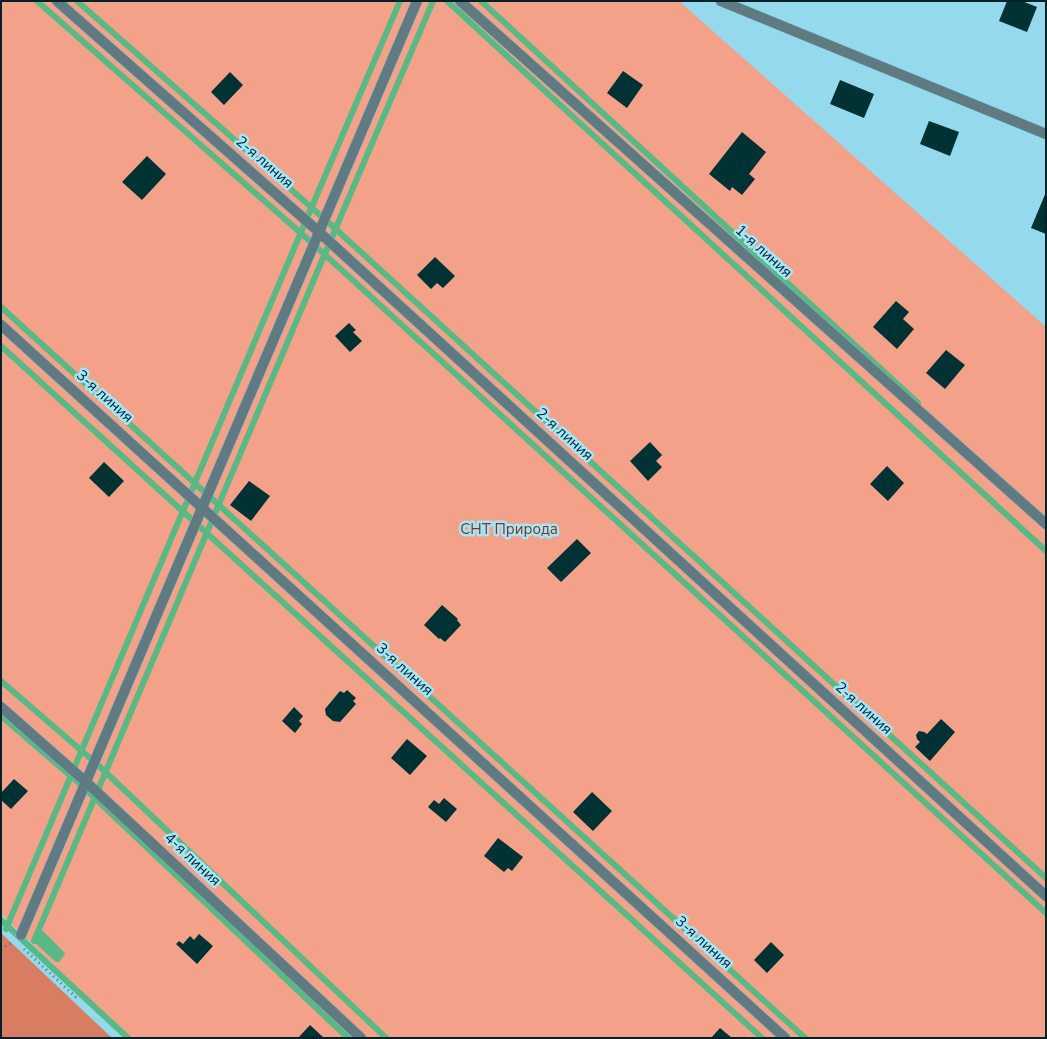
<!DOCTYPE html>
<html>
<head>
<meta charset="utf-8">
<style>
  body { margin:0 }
  #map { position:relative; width:1047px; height:1039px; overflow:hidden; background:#95d9ec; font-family:"Nunito Sans",sans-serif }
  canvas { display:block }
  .frame { position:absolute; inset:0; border:2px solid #042128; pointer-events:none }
</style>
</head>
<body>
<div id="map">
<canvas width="1047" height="1039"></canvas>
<div class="frame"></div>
</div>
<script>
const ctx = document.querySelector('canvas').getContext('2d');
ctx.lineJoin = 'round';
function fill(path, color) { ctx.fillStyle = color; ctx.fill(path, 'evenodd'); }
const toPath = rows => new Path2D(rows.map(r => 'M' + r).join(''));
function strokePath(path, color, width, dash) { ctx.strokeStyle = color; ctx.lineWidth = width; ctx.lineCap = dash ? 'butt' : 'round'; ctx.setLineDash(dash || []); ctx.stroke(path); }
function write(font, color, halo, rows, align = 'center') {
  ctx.font = font + ' "Nunito Sans",sans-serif'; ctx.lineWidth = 5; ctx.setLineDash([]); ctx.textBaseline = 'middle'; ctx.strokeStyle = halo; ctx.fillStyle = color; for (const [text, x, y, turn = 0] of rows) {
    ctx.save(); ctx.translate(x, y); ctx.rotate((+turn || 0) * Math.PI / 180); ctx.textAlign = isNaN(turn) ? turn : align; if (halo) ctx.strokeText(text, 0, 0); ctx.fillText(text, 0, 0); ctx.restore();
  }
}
fill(toPath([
  [1,1,679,1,1046,327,1046,1038,130,1038,1,914]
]), '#f3a189');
fill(toPath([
  [1,933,112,1038,1,1038]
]), '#d87d62');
fill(toPath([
  [40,931,43,931,64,952,65,954,59,962,56,962,33,941,34,938]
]), '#59b984');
strokePath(toPath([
  [37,1,311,242,1046,913],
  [77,1,328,222,1046,878],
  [447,1,1046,551],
  [481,1,918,403],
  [1,307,805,1038],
  [1,346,762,1038],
  [1,681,98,765,386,1038],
  [1,716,80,784,348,1038],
  [1,920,128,1038],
  [6,929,304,225,400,1],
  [34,941,332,237,433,1]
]), '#59b984', 6);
fill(toPath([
  [1007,1,1022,1,1037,7,1027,32,999,21],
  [623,71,643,85,627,108,607,93],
  [230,72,243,85,224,105,211,92],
  [840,80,874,94,864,118,830,104],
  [929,121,959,132,950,156,920,144],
  [742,132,766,152,749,174,755,179,742,195,732,187,730,191,709,174],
  [147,156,166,174,142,200,122,182],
  [1046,192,1046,234,1031,228],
  [435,257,455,276,443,288,437,283,431,289,417,275],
  [896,301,909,312,903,319,914,329,897,349,873,327],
  [349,323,356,330,353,332,362,341,350,352,335,336],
  [946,350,965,365,945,389,926,373],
  [650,442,662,455,656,461,662,467,648,481,630,461],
  [104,462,124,481,109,497,89,478],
  [887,466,904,483,888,501,870,484],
  [249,481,270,496,251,521,230,505],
  [577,539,591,553,561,582,547,568],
  [442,605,458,619,457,620,461,625,445,642,440,638,439,639,424,625],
  [347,690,356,698,353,701,356,704,340,722,333,721,326,715,325,709,340,691,344,693],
  [294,707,303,716,299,721,302,724,295,733,282,721],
  [941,719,955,732,930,761,915,747,920,742,917,739,916,735,919,731,924,732,927,734],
  [407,739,427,756,410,775,391,758],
  [14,779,28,791,11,809,1,800,1,793],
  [592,792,612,811,593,831,573,812],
  [444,798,457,809,446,822,428,807,434,800,439,804],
  [498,838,523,857,512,871,508,868,504,872,484,856],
  [199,934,213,946,197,964,176,944,179,941,183,944,190,936,194,940],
  [771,942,784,955,767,973,754,960],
  [310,1025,324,1038,298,1038],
  [720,1028,732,1038,711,1038]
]), '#013233');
const minor = toPath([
  [57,1,319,232,1046,896],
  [460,1,1046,524],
  [721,1,1046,134],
  [1,325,785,1038],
  [1,707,86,782,361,1038],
  [21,935,417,1]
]);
strokePath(minor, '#78b4c5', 11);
strokePath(toPath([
  [1,949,11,943],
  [24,949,79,1000]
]), '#497885', 3, [1, 4]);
strokePath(minor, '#607a82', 10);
write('15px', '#042128', '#a2e6f9', [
  ["2-я линия",264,163,41],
  ["1-я линия",763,252,42],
  ["3-я линия",104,397,42],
  ["2-я линия",564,435,42],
  ["3-я линия",404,670,42],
  ["2-я линия",863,709,42],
  ["4-я линия",192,860,43],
  ["3-я линия",703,943,42]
]);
write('15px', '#853218', '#a2e6f9', [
  ["СНТ Природа",509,530]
]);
</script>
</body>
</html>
